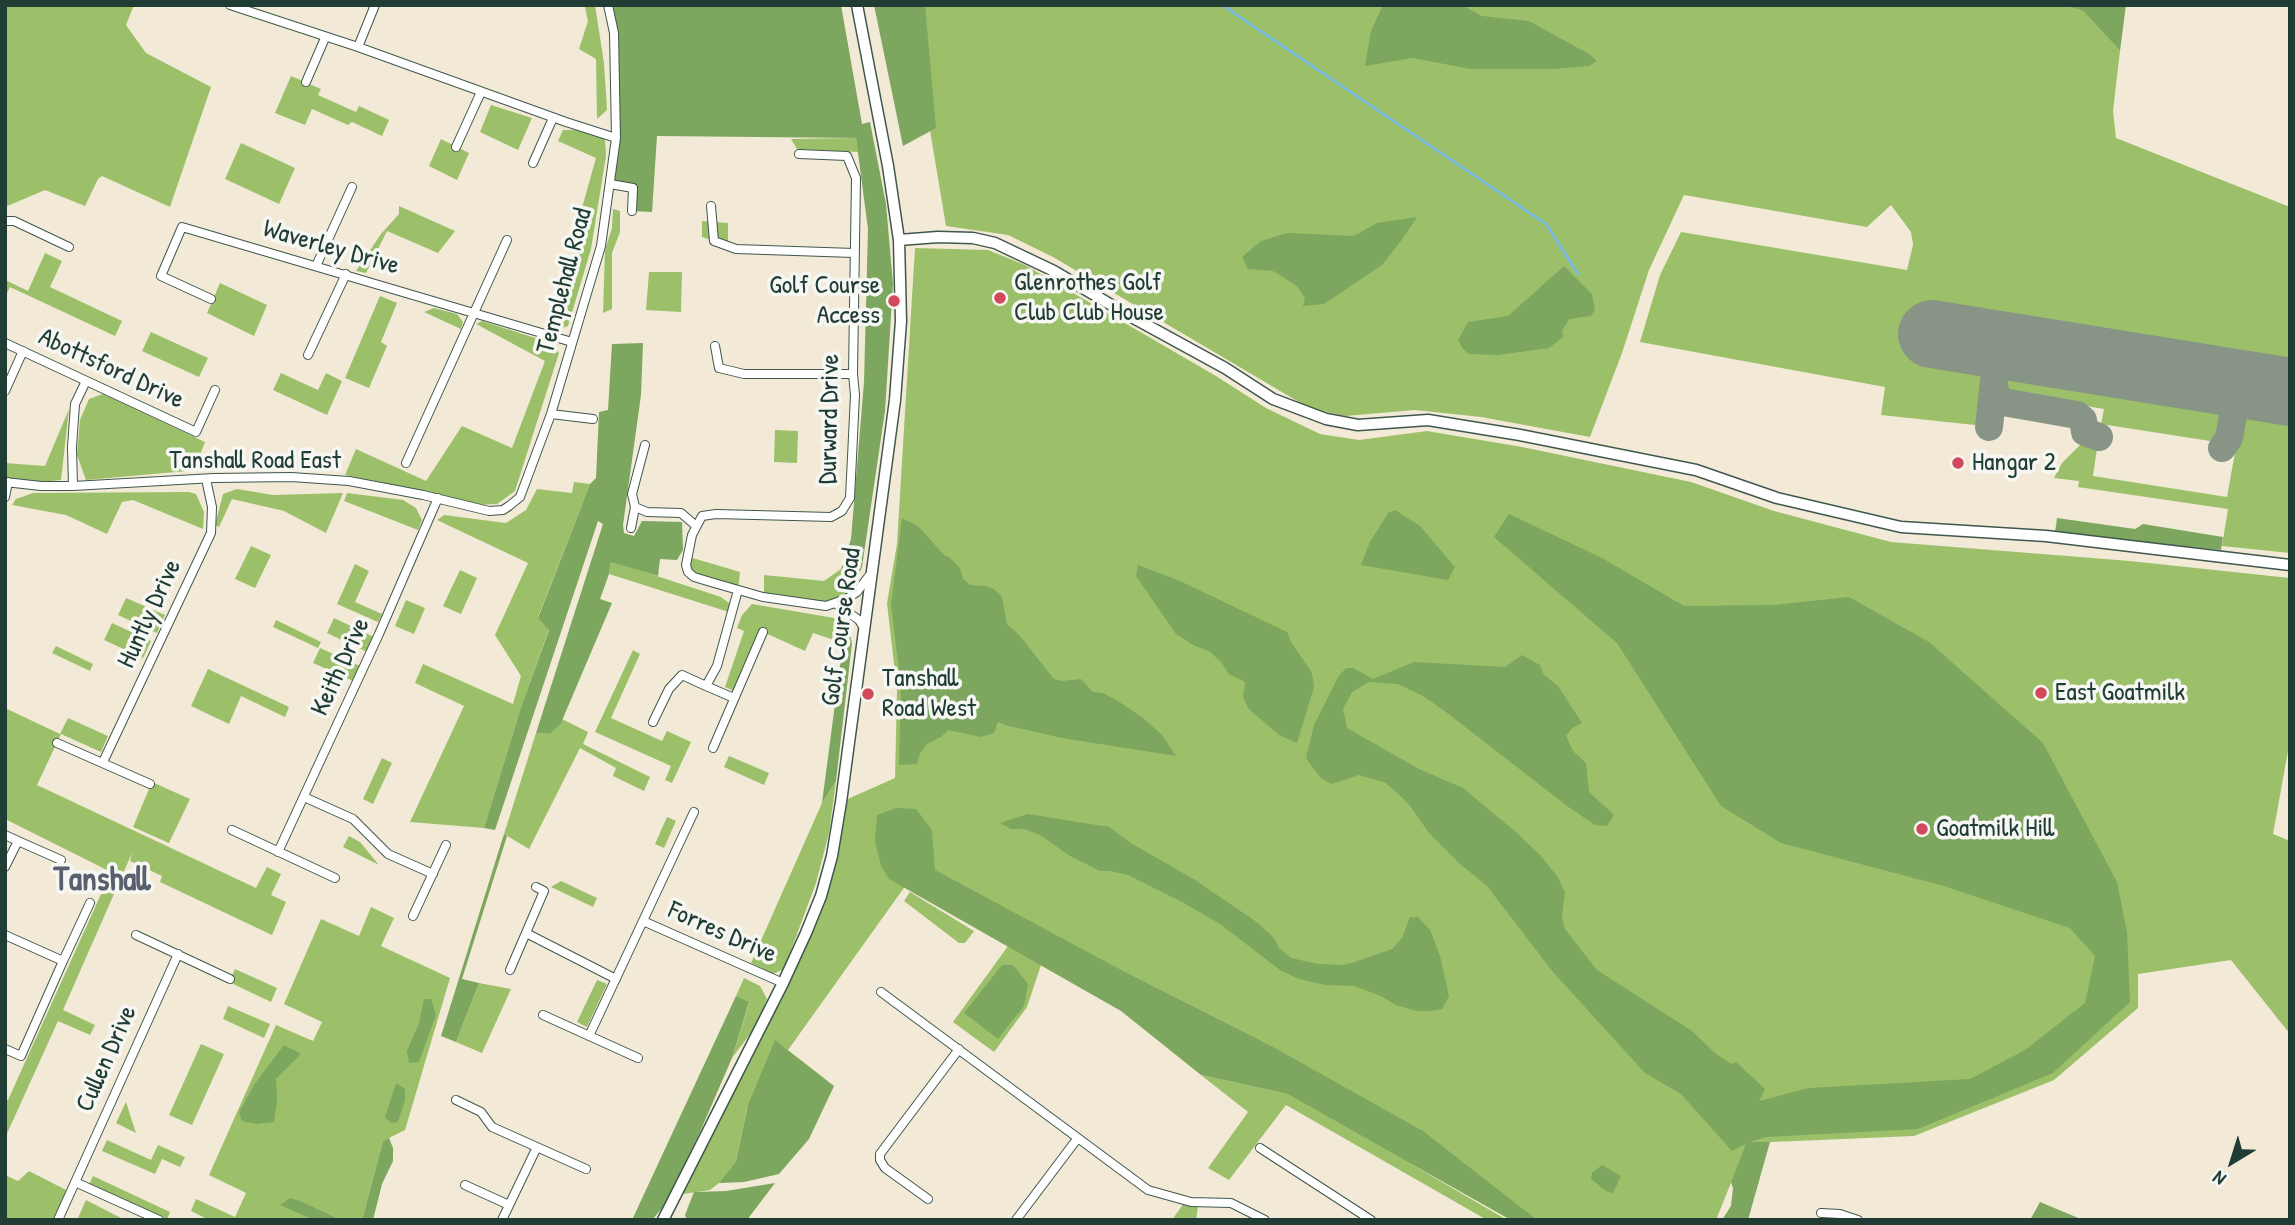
<!DOCTYPE html>
<html>
<head>
<meta charset="utf-8">
<style>
  body { margin:0 }
  #map { position:relative; width:2295px; height:1225px; overflow:hidden; background:#f2ead7; font-family:"Patrick Hand",sans-serif }
  canvas { display:block }
  .frame { position:absolute; inset:0; border:7px solid #1f3d34; pointer-events:none }
  .north { position:absolute; left:2197px; top:1127px; width:70px; height:70px; -webkit-text-stroke:5px #f6f6f2; paint-order:stroke; rotate:218deg; font-size:19px; font-weight:700; line-height:28px; text-align:center; color:#1f3d34 }
  .north::after { content:''; display:block; margin:auto; width:24px; height:32px; background:#1f3d34; clip-path:polygon(50% 0,100% 100%,50% 72%,0 100%) }
</style>
</head>
<body>
<div id="map">
<canvas width="2295" height="1225"></canvas>
<div class="frame"></div>
<div class="north">N</div>
</div>
<script>
const ctx = document.querySelector('canvas').getContext('2d');
ctx.lineJoin = 'round';
function fill(path, color) { ctx.fillStyle = color; ctx.fill(path, 'evenodd'); }
const toPath = rows => new Path2D(rows.map(r => 'M' + r).join(''));
function strokePath(path, color, width, dash) { ctx.strokeStyle = color; ctx.lineWidth = width; ctx.lineCap = dash ? 'butt' : 'round'; ctx.setLineDash(dash || []); ctx.stroke(path); }
function write(font, color, halo, rows, align = 'center') {
  ctx.font = font + ' "Patrick Hand",sans-serif'; ctx.lineWidth = 7; ctx.setLineDash([]); ctx.textBaseline = 'middle'; ctx.strokeStyle = halo; ctx.fillStyle = color; for (const [text, x, y, turn = 0] of rows) {
    ctx.save(); ctx.translate(x, y); ctx.rotate((+turn || 0) * Math.PI / 180); ctx.textAlign = isNaN(turn) ? turn : align; if (halo) ctx.strokeText(text, 0, 0); ctx.fillText(text, 0, 0); ctx.restore();
  }
}
fill(toPath([
  [5,5,134,5,126,25,146,53,211,87,170,207,102,176,98,179,85,206,45,190,5,207],
  [582,5,595,5,604,63,607,110,597,119,596,59,579,49,588,21,585,7],
  [909,5,2064,5,2083,11,2120,51,2113,111,2116,138,2290,207,2290,374,1983,325,1980,316,1936,308,1930,344,1975,352,1983,355,1989,363,1991,369,1984,426,1881,415,1885,387,1640,342,1660,275,1681,232,1907,270,1913,245,1911,232,1891,205,1867,227,1684,195,1649,270,1622,353,1590,437,1481,417,1415,410,1345,416,1309,408,1053,257,1008,235,946,226],
  [291,76,321,89,318,95,356,112,359,106,389,120,382,136,352,122,348,125,312,109,305,125,275,113],
  [491,105,532,118,518,150,480,132],
  [563,130,577,130,597,135,605,140,606,156,591,249,568,326,555,331,567,295,578,222,596,158,558,141],
  [856,138,858,152,797,149,791,139],
  [441,139,469,153,457,180,429,166],
  [241,143,295,168,279,204,225,179],
  [399,206,455,231,438,253,387,231,366,273,356,271,381,234,399,214],
  [613,209,620,211,620,232,612,253,612,309,603,313,605,250,612,228],
  [702,221,728,223,728,246,702,237],
  [915,248,988,250,1025,265,1216,376,1266,408,1320,434,1359,440,1427,431,1522,447,1691,482,1774,511,1891,542,2130,561,2290,578,2290,740,2273,834,2290,841,2290,1034,2231,960,2138,974,2138,1008,2054,1080,1914,1136,1747,1143,1716,1220,1511,1220,1406,1161,1507,1220,1487,1220,1286,1105,1229,1180,1208,1168,1248,1112,1201,1075,1284,1093,911,878,788,1050,775,1041,747,1109,736,1161,719,1183,710,1190,676,1195,821,896,841,802,895,778,897,690,887,603,897,544],
  [45,253,62,261,50,287,122,321,115,336,10,287,5,297,5,280,28,291],
  [649,272,682,272,681,312,646,310],
  [220,283,267,305,254,336,207,313],
  [380,296,397,303,381,342,387,346,369,388,345,378],
  [434,308,457,314,463,322,461,329,424,312],
  [482,321,551,343,559,353,515,491,497,504,476,505,419,490,345,475,356,449,426,481,462,426,512,448,545,361,476,324],
  [151,332,208,358,199,377,142,351],
  [2021,359,2217,391,2227,406,2222,431,2218,437,2210,441,2101,424,2104,409,2008,393,2001,386,2001,379,2005,369,2012,362],
  [281,373,318,390,326,373,342,381,327,415,273,390],
  [103,394,205,442,200,455,232,467,86,480,77,455,80,420,89,399],
  [2259,396,2290,401,2290,553,2222,546,2228,509,2078,487,2079,481,2054,478,2062,463,2086,439,2098,441,2093,476,2227,497,2243,408,2248,403],
  [69,409,61,480,43,482,5,478,5,463,45,466],
  [775,430,798,431,797,463,774,462],
  [574,482,590,484,538,617,549,629,521,707,484,828,410,822,464,706,415,683,423,664,513,704,521,676,495,635,528,563,437,520,444,515,506,523,526,510,537,489,572,493],
  [237,489,273,495,343,493,326,533,284,511,232,499,219,527,215,525,223,494],
  [189,492,196,494,204,512,203,529,133,500,122,502,107,534,66,515,12,505,16,499,33,493],
  [347,493,403,500,416,508,422,520,418,530,344,501],
  [251,546,271,555,255,588,235,579],
  [686,556,740,572,738,590,694,577],
  [611,561,721,597,729,603,732,613,609,574],
  [355,564,369,571,355,602,382,614,378,622,337,604],
  [841,569,855,583,845,595,834,601,816,603,764,597,764,575,824,581],
  [460,570,477,578,461,614,443,606],
  [126,598,165,615,157,633,118,615],
  [406,600,425,608,414,634,395,626],
  [752,604,846,620,843,643,813,633,805,651,763,632,737,692,725,687,744,631,737,628,742,615],
  [334,618,374,637,367,652,327,633],
  [276,620,321,642,318,648,273,627],
  [112,623,151,641,143,658,104,640],
  [56,646,93,664,90,671,52,653],
  [320,648,360,666,353,681,313,663],
  [633,650,640,654,611,718,662,741,667,731,691,742,672,783,665,780,671,766,595,732],
  [208,669,289,707,285,717,241,696,229,724,191,706],
  [5,708,60,734,68,718,108,736,101,752,61,734,37,785,256,888,267,867,281,874,271,895,286,902,272,935,160,882,162,876,130,861,132,853,63,1010,95,1025,90,1035,58,1021,5,1138,5,1099,8,1100,111,872,5,819],
  [562,719,588,732,583,744,650,777,644,791,613,776,616,768,580,748,529,849,504,834,536,733,550,734],
  [729,756,769,773,764,785,724,767],
  [382,758,392,763,373,804,363,799],
  [836,781,829,833,816,883,784,969,773,974,751,963,822,803],
  [152,782,190,799,169,843,133,827],
  [667,817,676,821,664,848,655,844],
  [349,836,360,842,379,865,343,847],
  [561,881,597,898,593,907,551,887],
  [910,892,974,931,965,943,959,943,904,901],
  [371,907,394,918,381,946,450,978,405,1130,383,1141,362,1220,341,1220,314,1208,286,1206,314,1220,209,1220,191,1211,196,1199,235,1217,246,1193,209,1175,276,1025,313,1041,322,1022,284,1004,321,919,359,936],
  [1008,946,1041,965,1027,1007,994,1052,953,1022],
  [235,969,277,988,271,1002,229,982],
  [744,978,760,986,767,999,757,1025,732,1058,749,1003,736,996],
  [597,980,607,984,587,1027,577,1022],
  [479,983,511,989,482,1053,456,1042],
  [228,1006,270,1024,264,1038,223,1019],
  [201,1044,224,1054,192,1125,169,1115],
  [126,1102,136,1133,116,1123],
  [107,1140,151,1160,158,1145,185,1157,180,1167,162,1159,155,1174,102,1151],
  [29,1171,70,1192,58,1220,5,1220,5,1175,18,1181],
  [93,1176,170,1212,167,1220,89,1185],
  [86,1200,125,1220,77,1220],
  [1184,1203,1195,1204,1198,1207,1196,1220,1172,1220]
]), '#9cc06a');
fill(toPath([
  [608,5,841,5,862,124,870,122,886,204,893,284,885,411,862,567,855,583,841,569,851,539,864,382,868,229,856,138,657,136,652,212,632,211,633,188,610,184,616,138,614,33],
  [874,5,925,5,936,128,903,146],
  [1383,5,1462,5,1482,16,1529,21,1589,54,1597,61,1589,66,1555,69,1471,69,1412,58,1365,66,1371,31],
  [2064,5,2126,5,2120,51,2083,11],
  [1417,217,1401,241,1382,265,1324,304,1303,306,1305,298,1297,286,1273,271,1248,269,1242,257,1261,241,1287,233,1354,236,1377,223],
  [1564,266,1592,294,1595,310,1591,316,1569,319,1562,331,1563,337,1549,348,1498,355,1469,354,1462,348,1458,340,1468,322,1508,316],
  [643,343,641,395,623,525,624,533,634,536,642,521,682,522,683,550,677,560,660,559,658,576,611,562,609,574,600,599,612,603,561,723,550,734,536,733,603,524,598,521,495,830,484,828,521,707,549,630,538,618,590,484,596,478,599,412,608,410,612,344],
  [1395,510,1420,526,1455,567,1448,580,1361,565,1370,542,1388,513],
  [1509,514,1602,558,1684,606,1774,605,1849,597,1929,642,2043,743,2117,882,2127,932,2130,1002,2053,1073,1918,1129,1766,1137,1750,1142,1770,1142,1748,1220,1722,1220,1731,1206,1733,1188,1731,1182,1746,1144,1732,1151,1681,1094,1645,1073,1553,972,1487,886,1458,862,1429,833,1408,803,1386,783,1359,775,1332,784,1322,779,1313,768,1306,758,1314,725,1338,677,1346,668,1353,668,1373,679,1414,662,1505,667,1522,655,1540,665,1543,674,1558,686,1582,723,1572,728,1566,736,1573,751,1586,763,1589,792,1614,815,1607,826,1595,825,1567,806,1446,712,1423,696,1398,684,1369,682,1352,692,1343,709,1347,728,1419,769,1463,788,1517,833,1541,856,1557,876,1565,892,1562,917,1565,929,1597,970,1692,1031,1715,1053,1731,1064,1736,1062,1765,1089,1759,1101,1809,1088,1970,1079,2025,1050,2085,1003,2095,956,2070,928,1944,886,1781,843,1721,806,1617,643,1494,537],
  [902,518,919,527,944,555,949,557,960,568,963,579,970,585,985,586,994,589,1002,597,1007,624,1019,635,1054,679,1062,681,1081,679,1093,692,1103,693,1118,701,1143,718,1162,735,1176,756,1062,738,1005,725,998,722,994,733,981,737,948,730,941,737,927,744,920,753,917,764,899,765,901,686,891,605],
  [2057,518,2135,529,2143,524,2223,537,2221,550,2130,541,2055,533],
  [1138,565,1180,581,1287,632,1291,642,1311,671,1313,679,1314,687,1297,743,1279,735,1248,708,1243,697,1245,682,1229,674,1221,662,1209,651,1195,646,1176,634,1136,576],
  [846,620,852,643,836,781,822,803],
  [896,808,916,809,932,830,935,870,1125,972,1273,1047,1423,1131,1537,1220,1511,1220,1288,1094,1201,1075,1121,1011,889,879,881,866,875,841,877,815],
  [1028,814,1109,827,1131,843,1195,880,1258,923,1274,938,1279,948,1291,958,1318,964,1343,965,1355,962,1392,949,1402,938,1410,917,1418,917,1430,930,1440,956,1449,996,1442,1009,1430,1011,1417,1011,1396,1005,1381,996,1354,986,1325,985,1299,979,1280,970,1220,924,1182,902,1128,875,1110,871,1100,871,1070,856,1040,835,1024,829,1011,829,1000,823],
  [504,834,507,836,462,979,479,983,456,1042,441,1036],
  [1002,965,1013,965,1028,984,1024,1006,998,1039,964,1013],
  [736,996,749,1002,732,1058,700,1132,664,1206,652,1220,632,1220],
  [424,999,431,999,436,1015,419,1062,409,1063,407,1051,419,1023],
  [775,1040,834,1086,809,1139,779,1174,744,1182,719,1183,736,1161,748,1105],
  [284,1045,301,1054,276,1079,277,1102,274,1122,256,1124,242,1121,239,1112,254,1085],
  [396,1083,405,1089,405,1100,398,1122,391,1123,385,1117],
  [389,1138,393,1148,393,1161,382,1184,373,1220,362,1220,383,1141],
  [1602,1165,1621,1176,1613,1193,1606,1191,1591,1179,1592,1173],
  [775,1183,747,1220,687,1220,685,1215,694,1192,726,1191],
  [290,1198,300,1201,341,1220,314,1220,280,1205],
  [2040,1202,2083,1220,2030,1220]
]), '#7da65e');
strokePath(toPath([
  [1222,5,1546,224,1578,274]
]), '#74baeb', 2.5);
strokePath(toPath([
  [1972,341,1981,344,1991,354,1995,371],
  [2210,379,2227,393,2234,409],
  [1994,388,1997,396,2003,402,2077,415,2083,420,2085,432,2099,437],
  [1989,427,1995,371,1998,363,2012,351,2030,351],
  [2222,448,2229,438,2234,409,2238,403,2250,394,2266,388]
]), '#889486', 28);
strokePath(toPath([
  [1932,334,2290,392]
]), '#889486', 68);
const minor = toPath([
  [230,5,358,47,566,122,616,138],
  [358,47,375,5],
  [306,82,325,38],
  [456,147,481,92],
  [799,154,847,156,856,178,853,374,855,395,850,498,842,511,831,517,716,514,702,516,692,535,686,565,688,572,694,577,714,583,763,597,826,606,846,599,857,592,869,576],
  [533,163,553,118],
  [610,184,633,188,632,211],
  [711,206,714,241,736,249,854,253],
  [5,221,14,221,69,247],
  [316,266,352,187],
  [211,299,161,276,182,227,572,342],
  [5,343,196,432,215,390],
  [715,346,719,368,744,374,853,374],
  [308,355,346,274],
  [5,391,23,351],
  [551,414,593,419],
  [645,445,632,494,635,507,647,512,681,513,695,525],
  [406,463,507,240],
  [5,482,41,486,73,486,214,478,291,477,349,481,423,495,489,511,503,510,509,506,520,497,551,414,601,246,616,138,614,33,608,5],
  [73,486,72,447,75,404,86,381],
  [5,497,8,482],
  [631,528,635,507],
  [836,604,859,620,864,628],
  [706,686,734,698],
  [653,722,669,689,682,675,706,686,717,666,738,590],
  [57,743,150,784],
  [713,748,763,632],
  [103,762,211,533,212,507,206,479],
  [304,797,353,819,388,854,433,874],
  [232,830,335,878],
  [5,835,18,841,5,867],
  [18,841,61,860],
  [278,852,379,634,438,498],
  [413,916,446,845],
  [643,921,783,983],
  [526,933,616,979],
  [5,935,63,961,21,1056,5,1049],
  [136,935,230,979],
  [63,961,90,903],
  [510,970,544,891,536,887],
  [881,992,1148,1190,1191,1202,1231,1203,1265,1220],
  [543,1015,638,1058],
  [589,1036,694,812],
  [456,1100,481,1112,492,1127,586,1169],
  [1260,1148,1371,1220],
  [75,1182,159,1220],
  [465,1185,509,1205],
  [928,1199,885,1168,880,1160,880,1154,959,1049],
  [1821,1213,1840,1214,1858,1220],
  [58,1220,178,954],
  [502,1220,537,1147],
  [1016,1220,1077,1139]
]);
const tertiary = toPath([
  [899,240,938,237,973,238,995,243,1054,271,1130,316,1225,368,1273,399,1326,419,1358,425,1428,420,1520,435,1696,470,1777,498,1901,527,2046,536,2290,565],
  [663,1220,783,983,806,933,821,896,832,856,841,802,895,400,901,321,899,240,888,166,857,5]
]);
strokePath(minor, '#3f574c', 10);
strokePath(tertiary, '#3f574c', 13);
strokePath(minor, '#fff', 8);
strokePath(tertiary, '#fff', 10);
for (const [x, y, r, color] of [
  [1000,298,7,"#d1495b"],
  [894,301,7,"#d1495b"],
  [1958,463,7,"#d1495b"],
  [2041,693,7,"#d1495b"],
  [868,694,7,"#d1495b"],
  [1922,829,7,"#d1495b"]
]) { const dot = new Path2D(); dot.arc(x, y, r, 0, 2 * Math.PI); ctx.fillStyle = color; ctx.fill(dot); strokePath(dot, '#f6f6f2', 2.5); }
write('26px', '#1f3d34', '#f6f6f2', [
  ["Waverley Drive",331,248,16],
  ["Templehall Road",565,281,-75],
  ["Abottsford Drive",111,369,25],
  ["Durward Drive",830,419,-89],
  ["Tanshall Road East",255,461],
  ["Huntly Drive",150,614,-65],
  ["Golf Course Road",842,627,-82],
  ["Keith Drive",341,667,-65],
  ["Forres Drive",722,933,24],
  ["Cullen Drive",107,1059,-66]
]);
write('26px', '#1f3d34', '#f6f6f2', [
  ["Glenrothes Golf",1014,283],
  ["Club Club House",1014,313],
  ["Golf Course",880,286,"right"],
  ["Access",880,316,"right"],
  ["Hangar 2",1972,463],
  ["Tanshall",882,679],
  ["Road West",882,709],
  ["East Goatmilk",2055,693],
  ["Goatmilk Hill",1936,829]
], 'left');
write('bold 33px', '#59606d', '#f6f6f2', [
  ["Tanshall",102,881]
]);
</script>
</body>
</html>
